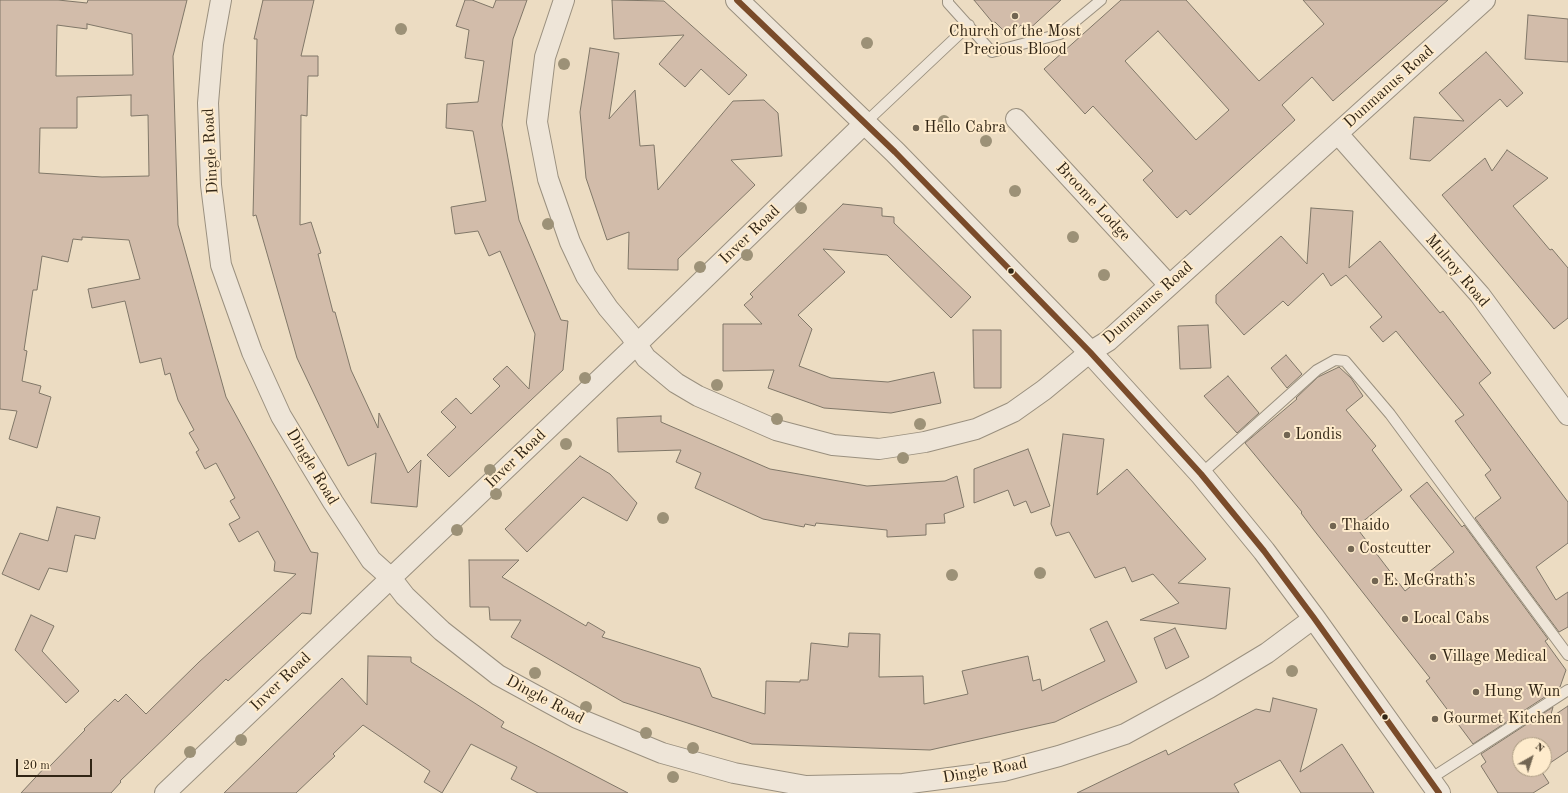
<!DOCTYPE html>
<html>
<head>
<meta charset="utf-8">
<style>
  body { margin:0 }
  #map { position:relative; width:1568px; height:793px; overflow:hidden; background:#ecdcc2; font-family:"Old Standard TT",serif }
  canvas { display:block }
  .north { position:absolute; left:1512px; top:737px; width:40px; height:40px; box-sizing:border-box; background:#feebcc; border:1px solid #ac9c83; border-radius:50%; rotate:39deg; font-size:11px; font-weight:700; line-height:16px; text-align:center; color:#312515 }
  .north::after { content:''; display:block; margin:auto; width:14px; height:18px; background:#726552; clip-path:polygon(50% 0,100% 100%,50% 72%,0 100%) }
  .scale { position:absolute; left:16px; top:759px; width:76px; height:18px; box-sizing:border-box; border:2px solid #312515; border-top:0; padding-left:5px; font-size:12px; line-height:14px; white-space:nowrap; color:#312515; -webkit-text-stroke:3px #feebcc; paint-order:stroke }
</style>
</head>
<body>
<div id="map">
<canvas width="1568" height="793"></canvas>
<div class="north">N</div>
<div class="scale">20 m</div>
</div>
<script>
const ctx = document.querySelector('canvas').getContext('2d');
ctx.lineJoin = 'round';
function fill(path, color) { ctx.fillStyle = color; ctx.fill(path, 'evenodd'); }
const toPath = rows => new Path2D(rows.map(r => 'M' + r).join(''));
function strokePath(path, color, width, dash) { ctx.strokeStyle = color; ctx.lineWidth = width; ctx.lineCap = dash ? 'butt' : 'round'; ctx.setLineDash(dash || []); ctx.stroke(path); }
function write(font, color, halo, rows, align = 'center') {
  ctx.font = font + ' "Old Standard TT",serif'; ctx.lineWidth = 4; ctx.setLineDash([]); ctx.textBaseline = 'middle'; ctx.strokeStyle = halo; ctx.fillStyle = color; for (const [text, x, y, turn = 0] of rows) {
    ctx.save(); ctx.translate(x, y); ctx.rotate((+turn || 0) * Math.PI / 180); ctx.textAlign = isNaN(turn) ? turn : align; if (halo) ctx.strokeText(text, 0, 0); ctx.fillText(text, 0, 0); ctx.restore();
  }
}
const building = toPath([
  [0,0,58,0,87,3,88,0,187,0,173,56,178,225,226,397,311,552,318,553,311,614,302,613,228,681,226,679,120,781,121,782,111,793,21,793,48,764,50,766,85,730,84,729,115,699,118,702,126,694,146,714,199,662,296,574,274,571,275,562,258,531,239,542,229,524,240,518,230,501,235,498,216,463,205,469,196,452,199,450,189,433,194,430,178,400,170,373,165,375,161,358,140,363,125,301,92,308,88,289,140,279,129,240,82,237,82,240,73,239,68,262,42,256,37,290,33,290,24,350,27,351,22,381,41,386,39,393,51,397,37,448,9,439,17,411,0,409,0,0],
  [87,24,132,34,133,75,56,76,57,25,87,29,87,24],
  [131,95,131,116,148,115,149,176,102,177,39,173,40,128,77,128,77,97,131,95],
  [263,0,314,0,301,56,318,56,318,76,308,76,307,116,301,115,300,225,311,222,321,253,318,254,333,312,335,312,351,370,378,428,379,413,408,473,421,460,417,507,371,503,376,453,348,466,297,358,256,215,253,216,257,39,254,39,263,0],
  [465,0,472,0,493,8,496,0,527,0,513,39,502,125,519,220,561,320,568,321,563,370,449,477,427,455,456,427,441,412,456,398,471,414,500,386,493,379,507,366,529,389,535,334,500,251,489,256,478,231,455,234,451,207,486,201,473,131,446,128,447,104,478,102,484,61,465,58,469,30,456,26,465,0],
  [612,0,664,1,747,75,729,95,701,69,685,87,659,64,684,35,614,39,612,0],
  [974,0,1061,0,1026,32,1021,25,1008,35,995,22,993,23,974,0],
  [1121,0,1186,0,1259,81,1324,24,1303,0,1448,0,1333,101,1312,77,1282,105,1295,120,1190,215,1186,210,1177,218,1143,180,1153,171,1093,106,1085,114,1044,69,1121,0],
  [1158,31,1229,110,1196,140,1125,61,1158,31],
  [1528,15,1568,19,1568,62,1525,59,1528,15],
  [590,48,619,53,609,119,635,90,640,146,654,145,658,190,733,101,764,100,778,113,782,156,731,160,755,185,678,259,678,270,628,269,629,232,607,240,586,178,580,112,590,48],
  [1486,52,1523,93,1507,107,1500,99,1430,161,1410,159,1414,117,1464,121,1439,93,1486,52],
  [1507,150,1548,178,1513,206,1550,250,1552,249,1568,268,1568,318,1554,329,1442,195,1485,158,1492,171,1507,150],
  [843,204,882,208,882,216,894,217,894,223,971,297,951,318,887,255,823,249,845,272,798,315,812,329,799,366,831,378,888,382,934,372,941,403,891,413,824,408,768,388,774,370,723,371,723,324,762,324,744,305,753,297,750,294,843,204],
  [1311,208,1353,211,1349,268,1380,241,1440,313,1443,311,1491,373,1479,383,1568,502,1568,543,1536,567,1556,600,1568,592,1568,627,1559,632,1475,518,1501,498,1485,475,1491,470,1455,421,1464,415,1396,331,1383,342,1370,327,1382,317,1346,275,1331,286,1323,273,1288,306,1283,301,1244,335,1216,303,1216,295,1281,236,1307,264,1311,208],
  [1208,325,1211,368,1180,369,1178,326,1208,325],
  [973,330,1001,330,1001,388,974,388,973,330],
  [1286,355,1302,374,1287,388,1271,368,1286,355],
  [1339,367,1351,378,1363,396,1346,410,1376,446,1372,450,1402,490,1356,527,1405,591,1454,552,1410,496,1427,482,1462,527,1464,525,1548,639,1545,641,1566,670,1560,687,1473,744,1426,681,1430,678,1313,529,1301,513,1302,512,1245,443,1297,399,1296,398,1318,377,1339,367],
  [1228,376,1259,413,1237,433,1204,396,1228,376],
  [661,416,661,422,770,469,867,486,945,481,957,476,964,507,944,514,945,523,926,524,926,535,906,536,887,537,887,530,816,523,815,526,805,524,804,527,763,519,695,488,701,473,676,462,681,450,618,452,617,418,661,416],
  [1063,434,1104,439,1097,495,1127,469,1206,559,1178,583,1230,588,1226,629,1140,620,1179,603,1153,574,1132,582,1125,567,1095,578,1069,532,1056,536,1051,524,1063,434],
  [1028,449,1050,506,1031,513,1026,501,1014,506,1008,490,974,503,974,469,1028,449],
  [580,456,610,474,637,503,627,521,583,497,527,552,505,529,580,456],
  [57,507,100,517,95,539,75,535,67,572,49,568,39,590,2,574,20,533,48,541,57,507],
  [469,560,519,560,502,577,586,626,588,622,605,632,602,637,700,668,712,697,765,714,766,681,800,682,800,680,808,680,811,643,848,647,849,633,880,634,879,677,923,676,924,704,968,694,962,671,1028,656,1033,681,1040,679,1042,691,1105,661,1090,629,1107,621,1137,682,1055,722,930,750,752,744,623,702,511,637,521,620,490,620,489,607,470,607,469,560],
  [31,615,54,626,42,651,79,691,66,703,15,650,31,615],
  [1175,628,1189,657,1166,669,1154,638,1175,628],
  [368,656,411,657,411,662,504,722,501,727,628,793,538,793,511,779,517,767,471,744,442,793,424,782,430,771,363,725,333,754,335,756,296,793,224,793,342,678,367,705,368,656],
  [1273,698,1317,709,1300,772,1342,744,1374,793,1301,793,1280,760,1234,784,1239,793,1077,793,1166,750,1168,755,1256,709,1270,712,1273,698],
  [1568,706,1568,751,1544,767,1544,745,1520,745,1520,769,1540,769,1549,783,1533,793,1498,793,1481,766,1486,762,1481,754,1553,707,1550,718,1568,706]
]);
fill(building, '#d2bcaa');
strokePath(building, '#807768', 1);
const service = toPath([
  [948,0,948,3,992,52,1060,34,1101,0],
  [865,123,969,25],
  [1201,474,1317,370,1335,360,1345,361,1390,414,1568,655],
  [1430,779,1568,690]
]);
const minor = toPath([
  [221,0,213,44,208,103,211,185,221,265,252,352,281,416,333,502,371,560,391,578,405,596,442,631,498,675,577,718,662,753,734,773,806,786,903,784,1003,771,1059,756,1125,734,1209,688,1267,653,1314,618],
  [564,0,545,57,537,122,548,179,570,242,586,276,608,308,630,334,646,358,676,383,698,396,776,430,833,445,879,449,925,442,976,429,1013,412,1044,390,1090,352,1108,341,1485,0],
  [1016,119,1169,285],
  [1338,134,1480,295,1568,415],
  [165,793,637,344,865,123]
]);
const tertiary = toPath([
  [737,0,895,152,1090,352,1201,474,1264,551,1314,618,1439,793]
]);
strokePath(service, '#9a907f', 12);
strokePath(minor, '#9a907f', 22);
strokePath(tertiary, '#9a907f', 24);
strokePath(service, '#eee5d8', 10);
strokePath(minor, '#eee5d8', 20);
strokePath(tertiary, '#eee5d8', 22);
strokePath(toPath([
  [737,0,895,152,1090,352,1201,474,1264,551,1314,618,1439,793]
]), '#7a4b2a', 6);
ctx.fillStyle = '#9c9177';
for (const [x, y] of [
  [401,29],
  [867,43],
  [564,64],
  [944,121],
  [986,141],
  [1015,191],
  [801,208],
  [548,224],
  [1073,237],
  [747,255],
  [700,267],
  [1104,275],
  [585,378],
  [717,385],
  [777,419],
  [920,424],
  [566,444],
  [903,458],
  [490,470],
  [496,494],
  [663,518],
  [457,530],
  [1040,573],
  [952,575],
  [1292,671],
  [535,673],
  [586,707],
  [646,733],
  [241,740],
  [693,748],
  [190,752],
  [673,777]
]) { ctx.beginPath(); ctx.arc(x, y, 6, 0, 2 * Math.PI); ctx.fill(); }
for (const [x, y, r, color] of [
  [1015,16,4,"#726552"],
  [916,128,4,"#726552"],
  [1011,271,3.5,"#312515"],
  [1287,435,4,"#726552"],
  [1333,526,4,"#726552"],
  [1351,549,4,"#726552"],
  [1375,581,4,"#726552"],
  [1405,619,4,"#726552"],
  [1433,657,4,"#726552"],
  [1476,692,4,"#726552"],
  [1385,717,3.5,"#312515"],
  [1435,719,4,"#726552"]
]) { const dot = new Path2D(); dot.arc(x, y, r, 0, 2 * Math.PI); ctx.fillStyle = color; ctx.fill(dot); strokePath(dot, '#feebcc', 1.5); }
write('16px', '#312515', '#feebcc', [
  ["Church of the Most",1015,32,"center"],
  ["Precious Blood",1015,50,"center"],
  ["Hello Cabra",924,128],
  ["Londis",1295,435],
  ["Thaido",1341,526],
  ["Costcutter",1359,549],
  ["E. McGrath’s",1383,581],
  ["Local Cabs",1413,619],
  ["Village Medical",1441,657],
  ["Hung Wun",1484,692],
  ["Gourmet Kitchen",1443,719]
], 'left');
write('16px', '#312515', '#feebcc', [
  ["Dunmanus Road",1389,87,-42],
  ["Dingle Road",211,151,-93],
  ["Broome Lodge",1093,202,47],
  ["Inver Road",750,235,-44],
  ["Mulroy Road",1457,271,50],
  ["Dunmanus Road",1148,303,-42],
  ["Inver Road",516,459,-44],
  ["Dingle Road",312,467,59],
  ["Inver Road",281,682,-44],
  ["Dingle Road",545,700,28],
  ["Dingle Road",985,771,-10]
]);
</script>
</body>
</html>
